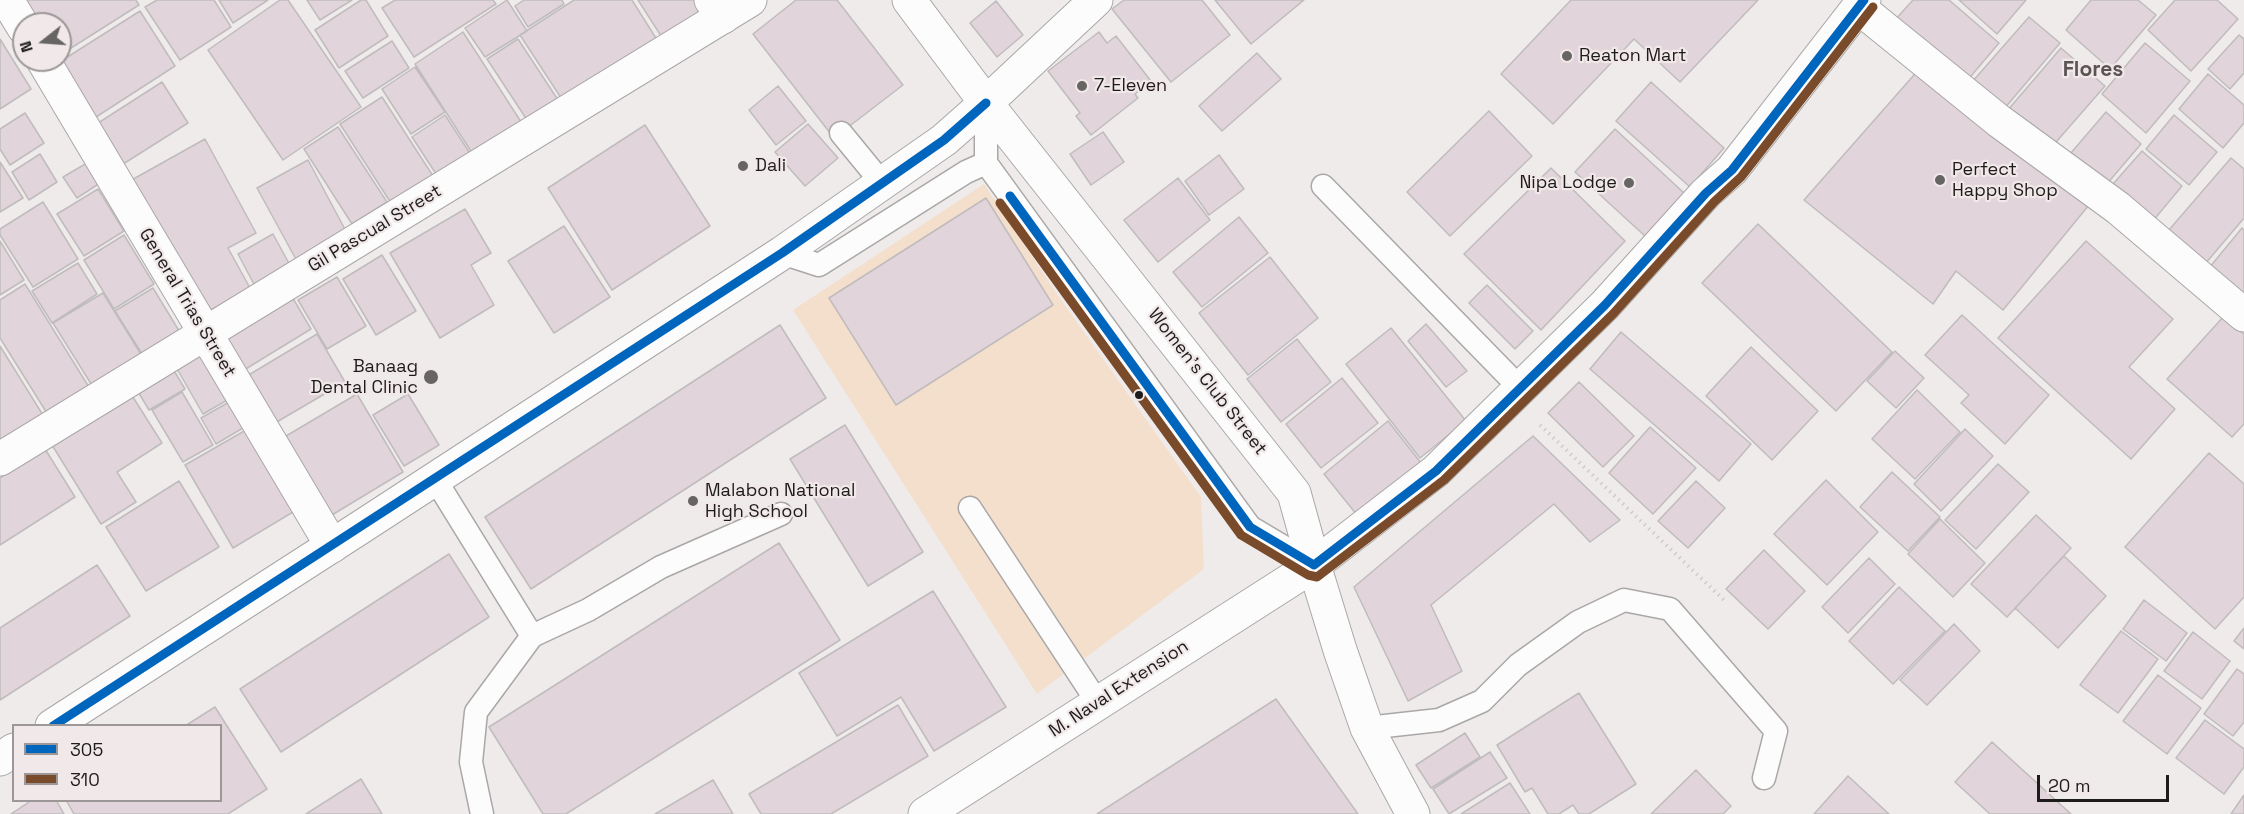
<!DOCTYPE html>
<html>
<head>
<meta charset="utf-8">
<style>
  body { margin:0 }
  #map { position:relative; width:2244px; height:814px; overflow:hidden; background:#efebeb; font-family:"Space Grotesk",sans-serif }
  canvas { display:block }
  .legend { position:absolute; left:12px; top:724px; width:210px; height:78px; box-sizing:border-box; background:#f1e9e9; border:2px solid #9d9797; margin:0; padding:8px 10px; list-style:none; font-size:18px; color:#1e1b1b }
  .legend li { display:flex; align-items:center; gap:12px; height:30px }
  .legend b { width:30px; border:2px solid #9d9797 }
  .north { position:absolute; left:12px; top:12px; width:60px; height:60px; box-sizing:border-box; background:#f1e9e9; border:2px solid #9d9797; border-radius:50%; rotate:253deg; font-size:16px; font-weight:700; line-height:24px; text-align:center; color:#1e1b1b }
  .north::after { content:''; display:block; margin:auto; width:21px; height:27px; background:#676464; clip-path:polygon(50% 0,100% 100%,50% 72%,0 100%) }
  .scale { position:absolute; left:2037px; top:775px; width:132px; height:27px; box-sizing:border-box; border:3px solid #1e1b1b; border-top:0; padding-left:8px; font-size:18px; line-height:21px; white-space:nowrap; color:#1e1b1b; -webkit-text-stroke:4px #f1e9e9; paint-order:stroke }
</style>
</head>
<body>
<div id="map">
<canvas width="2244" height="814"></canvas>
<ul class="legend">
<li><b style="height:8px;background:#0065bd"></b>305</li>
<li><b style="height:8px;background:#7a4b2a"></b>310</li>
</ul>
<div class="north">N</div>
<div class="scale">20 m</div>
</div>
<script>
const ctx = document.querySelector('canvas').getContext('2d');
ctx.lineJoin = 'round';
function fill(path, color) { ctx.fillStyle = color; ctx.fill(path, 'evenodd'); }
const toPath = rows => new Path2D(rows.map(r => 'M' + r).join(''));
function strokePath(path, color, width, dash) { ctx.strokeStyle = color; ctx.lineWidth = width; ctx.lineCap = dash ? 'butt' : 'round'; ctx.setLineDash(dash || []); ctx.stroke(path); }
function write(font, color, halo, rows, align = 'center') {
  ctx.font = font + ' "Space Grotesk",sans-serif'; ctx.lineWidth = 4.5; ctx.setLineDash([]); ctx.textBaseline = 'middle'; ctx.strokeStyle = halo; ctx.fillStyle = color; for (const [text, x, y, turn = 0] of rows) {
    ctx.save(); ctx.translate(x, y); ctx.rotate((+turn || 0) * Math.PI / 180); ctx.textAlign = isNaN(turn) ? turn : align; if (halo) ctx.strokeText(text, 0, 0); ctx.fillText(text, 0, 0); ctx.restore();
  }
}
fill(toPath([
  [984,184,1059,297,1201,497,1204,569,1037,694,793,310]
]), '#f4dfcd');
const building = toPath([
  [22,0,136,0,139,5,60,55,60,24,37,24,22,0],
  [157,0,214,0,231,27,180,60,145,7,157,0],
  [219,0,268,0,233,23,219,0],
  [280,0,288,0,361,107,283,160,208,50,280,0],
  [307,0,352,0,320,20,307,0],
  [361,0,366,0,388,36,339,68,315,30,361,0],
  [395,0,493,0,496,4,414,57,382,8,395,0],
  [507,0,527,31,485,57,465,28,507,0],
  [524,0,562,0,564,4,528,27,515,6,524,0],
  [574,0,632,0,659,43,565,104,520,35,574,0],
  [638,0,695,0,704,14,663,39,638,0],
  [796,0,837,0,903,85,834,138,753,34,796,0],
  [1124,0,1202,0,1230,35,1171,82,1112,9,1124,0],
  [1215,0,1304,0,1251,44,1215,0],
  [1571,0,1758,0,1680,82,1634,39,1553,124,1501,74,1571,0],
  [1913,0,1949,0,1999,43,1966,82,1895,20,1913,0],
  [1959,0,2026,0,1997,34,1959,0],
  [2091,0,2138,0,2156,15,2110,69,2066,30,2091,0],
  [2175,0,2217,0,2238,19,2191,71,2148,30,2175,0],
  [996,1,1023,35,997,57,970,23,996,1],
  [140,11,175,66,93,119,58,63,140,11],
  [2029,17,2060,43,2004,109,1972,82,2029,17],
  [463,32,525,128,476,159,415,64,463,32],
  [1099,32,1107,43,1116,36,1151,81,1135,94,1138,98,1091,135,1076,116,1080,113,1048,71,1099,32],
  [2239,35,2244,39,2244,73,2230,89,2208,69,2239,35],
  [0,39,31,89,0,109,0,39],
  [518,39,560,103,529,123,487,59,518,39],
  [392,41,409,68,363,98,345,71,392,41],
  [2145,43,2190,81,2146,133,2102,94,2145,43],
  [2061,48,2105,86,2050,149,2007,111,2061,48],
  [1257,53,1281,79,1222,131,1199,106,1257,53],
  [415,67,445,112,411,134,382,89,415,67],
  [1921,67,2089,205,2003,310,1956,271,1933,304,1804,200,1921,67],
  [2208,74,2244,105,2244,123,2223,148,2179,109,2208,74],
  [162,82,188,123,120,166,95,125,162,82],
  [1651,82,1724,148,1690,187,1616,121,1651,82],
  [778,86,806,121,776,145,749,110,778,86],
  [382,97,433,176,391,203,340,124,382,97],
  [1489,111,1532,156,1450,236,1407,192,1489,111],
  [2106,112,2141,144,2100,192,2064,161,2106,112],
  [25,113,44,143,10,165,0,149,0,129,25,113],
  [445,115,471,155,438,177,412,137,445,115],
  [2174,115,2217,152,2189,185,2146,149,2174,115],
  [808,124,838,158,805,186,775,152,808,124],
  [645,125,710,226,612,290,548,188,645,125],
  [338,127,387,202,352,224,304,149,338,127],
  [1615,129,1684,193,1645,236,1575,172,1615,129],
  [1103,132,1124,162,1091,185,1070,154,1103,132],
  [205,139,256,233,228,248,250,288,200,316,128,182,205,139],
  [2142,151,2182,186,2147,228,2106,192,2142,151],
  [40,154,57,182,29,200,12,172,40,154],
  [1219,155,1244,189,1209,215,1185,181,1219,155],
  [2231,158,2244,169,2244,218,2200,270,2162,238,2231,158],
  [308,160,348,235,298,263,257,188,308,160],
  [0,162,23,198,0,212,0,162],
  [87,163,100,183,77,198,63,177,87,163],
  [1551,168,1625,241,1541,330,1464,254,1551,168],
  [1178,178,1210,220,1158,262,1124,220,1178,178],
  [98,189,124,231,84,256,57,214,98,189],
  [986,198,1053,305,896,405,829,298,986,198],
  [43,202,78,259,33,287,0,235,0,229,43,202],
  [465,209,491,253,471,265,494,305,440,338,390,253,465,209],
  [1239,217,1268,253,1202,307,1173,272,1239,217],
  [1758,224,1892,352,1836,411,1702,283,1758,224],
  [564,226,610,297,554,333,508,261,564,226],
  [2242,228,2244,230,2244,309,2204,274,2242,228],
  [273,234,292,269,256,288,238,254,273,234],
  [124,235,154,284,114,309,84,260,124,235],
  [0,241,24,280,0,295,0,241],
  [2086,241,2173,319,2129,367,2175,409,2131,459,1998,338,2086,241],
  [382,255,416,311,376,335,343,279,382,255],
  [1270,257,1318,318,1248,375,1199,313,1270,257],
  [78,263,97,294,52,323,32,291,78,263],
  [337,277,366,326,327,349,298,300,337,277],
  [25,284,92,392,50,418,0,338,0,300,25,284],
  [1487,285,1533,331,1515,349,1469,303,1487,285],
  [153,288,181,334,144,357,115,311,153,288],
  [103,293,142,356,93,387,53,323,103,293],
  [291,295,311,329,244,370,224,335,291,295],
  [1962,315,2049,395,2005,444,1961,403,1969,395,1925,355,1962,315],
  [2224,316,2244,334,2244,424,2232,437,2167,379,2224,316],
  [1426,324,1467,371,1446,387,1408,341,1426,324],
  [780,325,826,398,531,589,485,517,780,325],
  [1391,328,1466,421,1420,458,1346,364,1391,328],
  [1621,332,1751,444,1719,481,1590,369,1621,332],
  [317,334,345,382,275,423,247,376,317,334],
  [1297,339,1331,382,1281,422,1247,379,1297,339],
  [0,346,46,420,0,450,0,346],
  [1751,347,1818,411,1772,460,1706,396,1751,347],
  [209,348,236,395,203,414,176,367,209,348],
  [1895,351,1924,378,1896,408,1867,381,1895,351],
  [170,364,185,389,149,410,134,385,170,364],
  [1342,378,1378,423,1321,468,1286,424,1342,378],
  [1579,382,1634,436,1603,467,1548,413,1579,382],
  [1917,390,1960,432,1915,479,1872,439,1917,390],
  [182,392,213,445,183,462,152,410,182,392],
  [131,394,162,443,117,472,136,502,101,524,52,445,131,394],
  [357,394,403,472,327,518,281,439,357,394],
  [408,394,439,445,404,466,373,415,408,394],
  [238,397,253,422,216,444,201,418,238,397],
  [1388,421,1421,463,1357,515,1324,474,1388,421],
  [845,425,923,552,868,586,790,459,845,425],
  [1650,427,1696,468,1653,514,1609,473,1650,427],
  [1965,429,1993,456,1941,511,1914,484,1965,429],
  [246,430,293,512,233,548,185,465,246,430],
  [1533,436,1620,520,1590,542,1554,504,1431,605,1462,671,1408,701,1354,587,1533,436],
  [45,449,75,497,0,545,0,478,45,449],
  [2209,453,2244,484,2244,597,2215,629,2125,547,2209,453],
  [1998,464,2029,492,1976,549,1945,520,1998,464],
  [1892,472,1940,517,1908,551,1860,507,1892,472],
  [1826,480,1878,532,1827,585,1774,534,1826,480],
  [179,481,219,547,146,591,106,527,179,481],
  [1696,481,1725,508,1688,548,1658,521,1696,481],
  [2036,515,2071,548,2007,617,1971,584,2036,515],
  [1940,519,1985,563,1953,597,1908,554,1940,519],
  [779,543,840,640,566,814,543,814,489,727,779,543],
  [1764,550,1805,591,1768,629,1726,589,1764,550],
  [449,554,489,617,281,752,240,689,449,554],
  [2064,556,2106,596,2058,648,2015,608,2064,556],
  [1869,558,1895,584,1848,633,1822,607,1869,558],
  [97,565,130,616,0,700,0,628,97,565],
  [1899,587,1945,631,1893,684,1849,641,1899,587],
  [933,591,1006,707,934,751,901,697,837,736,799,673,933,591],
  [2144,600,2187,633,2166,661,2123,629,2144,600],
  [1954,624,1980,651,1927,705,1900,680,1954,624],
  [2244,628,2244,649,2234,641,2244,628],
  [2121,631,2158,659,2118,713,2080,685,2121,631],
  [2193,632,2230,661,2202,699,2164,671,2193,632],
  [2237,669,2244,674,2244,722,2233,736,2204,714,2237,669],
  [2158,675,2201,708,2167,754,2123,721,2158,675],
  [1579,693,1636,784,1589,814,1579,814,1573,805,1559,814,1548,814,1532,788,1525,792,1497,745,1579,693],
  [1276,699,1358,814,1097,814,1276,699],
  [898,705,928,756,831,814,761,814,749,794,898,705],
  [215,707,267,789,228,814,74,814,66,800,220,800,220,726,185,726,215,707],
  [2205,720,2244,749,2244,767,2224,794,2176,758,2205,720],
  [1465,733,1480,757,1431,788,1416,765,1465,733],
  [1992,742,2071,814,1990,814,1955,782,1992,742],
  [1490,752,1507,778,1449,814,1433,789,1490,752],
  [1696,770,1731,806,1723,814,1651,814,1696,770],
  [1848,776,1889,814,1814,814,1848,776],
  [361,779,382,814,306,814,361,779],
  [713,780,733,814,655,814,713,780],
  [1510,783,1530,814,1461,814,1510,783],
  [2244,795,2244,814,2231,814,2244,795],
  [32,800,56,800,64,814,11,814,32,800]
]);
fill(building, '#e1d4da');
strokePath(building, '#c0bcbd', 1.5);
const service = toPath([
  [986,103,986,163],
  [841,133,882,183],
  [1323,186,1521,389],
  [782,253,819,265,966,172,986,163,1250,527,1314,565],
  [435,479,532,636,476,712,471,762,482,814],
  [970,508,1098,703],
  [532,636,588,610,661,567,781,514],
  [1367,728,1439,720,1482,701,1518,665,1578,622,1624,600,1670,609,1776,731,1764,778]
]);
const pedestrian = toPath([
  [711,0,723,17]
]);
const minor = toPath([
  [7,0,24,28],
  [1858,7,1999,121,2118,208,2244,315],
  [43,60,332,546],
  [986,103,1096,0],
  [0,459,750,0],
  [925,814,1314,565]
]);
const tertiary = toPath([
  [909,0,986,103],
  [1314,565,1340,650,1367,728,1413,814]
]);
const secondary = toPath([
  [52,726,358,529,782,253,944,140,986,103,1294,493,1314,565,1436,471,1605,305,1706,193,1732,170,1864,0],
  [0,759,14,750]
]);
strokePath(service, '#aaa7a7', 25);
strokePath(pedestrian, '#aaa7a7', 35);
strokePath(minor, '#aaa7a7', 35);
strokePath(tertiary, '#aaa7a7', 35);
strokePath(secondary, '#aaa7a7', 35);
strokePath(toPath([
  [1540,425,1724,600]
]), '#cdcccc', 4, [1.5, 4.5]);
strokePath(service, '#fdfcfc', 22);
strokePath(pedestrian, '#fdfcfc', 33);
strokePath(minor, '#fdfcfc', 33);
strokePath(tertiary, '#fdfcfc', 33);
strokePath(secondary, '#fdfcfc', 33);
strokePath(toPath([
  [1010,196,1250,527,1314,565],
  [1314,565,1436,471,1605,305,1706,193,1732,170,1864,0],
  [53,726,782,253,944,140,986,103]
]), '#0065bd', 9);
strokePath(toPath([
  [1000,203,1241,535,1308,575,1317,577,1444,480,1613,314,1714,202,1741,177,1873,7]
]), '#7a4b2a', 9);
for (const [x, y, r, color] of [
  [1567,56,6,"#676464"],
  [1082,86,6,"#676464"],
  [743,166,6,"#676464"],
  [1940,180,6,"#676464"],
  [1629,183,6,"#676464"],
  [431,377,8,"#676464"],
  [1139,395,5,"#1e1b1b"],
  [693,501,6,"#676464"]
]) { const dot = new Path2D(); dot.arc(x, y, r, 0, 2 * Math.PI); ctx.fillStyle = color; ctx.fill(dot); strokePath(dot, '#f1e9e9', 2); }
write('18px', '#1e1b1b', '#f1e9e9', [
  ["Reaton Mart",1579,56],
  ["7-Eleven",1094,86],
  ["Dali",755,166],
  ["Perfect",1952,170],
  ["Happy Shop",1952,191],
  ["Nipa Lodge",1617,183,"right"],
  ["Banaag",418,367,"right"],
  ["Dental Clinic",418,388,"right"],
  ["Malabon National",705,491],
  ["High School",705,512]
], 'left');
write('18px', '#1e1b1b', '#f1e9e9', [
  ["Gil Pascual Street",375,229,-31],
  ["General Trias Street",187,303,59],
  ["Women's Club Street",1207,382,52],
  ["M. Naval Extension",1119,689,-33]
]);
write('bold 21px', '#5b5454', '#f1e9e9', [
  ["Flores",2093,70]
]);
</script>
</body>
</html>
